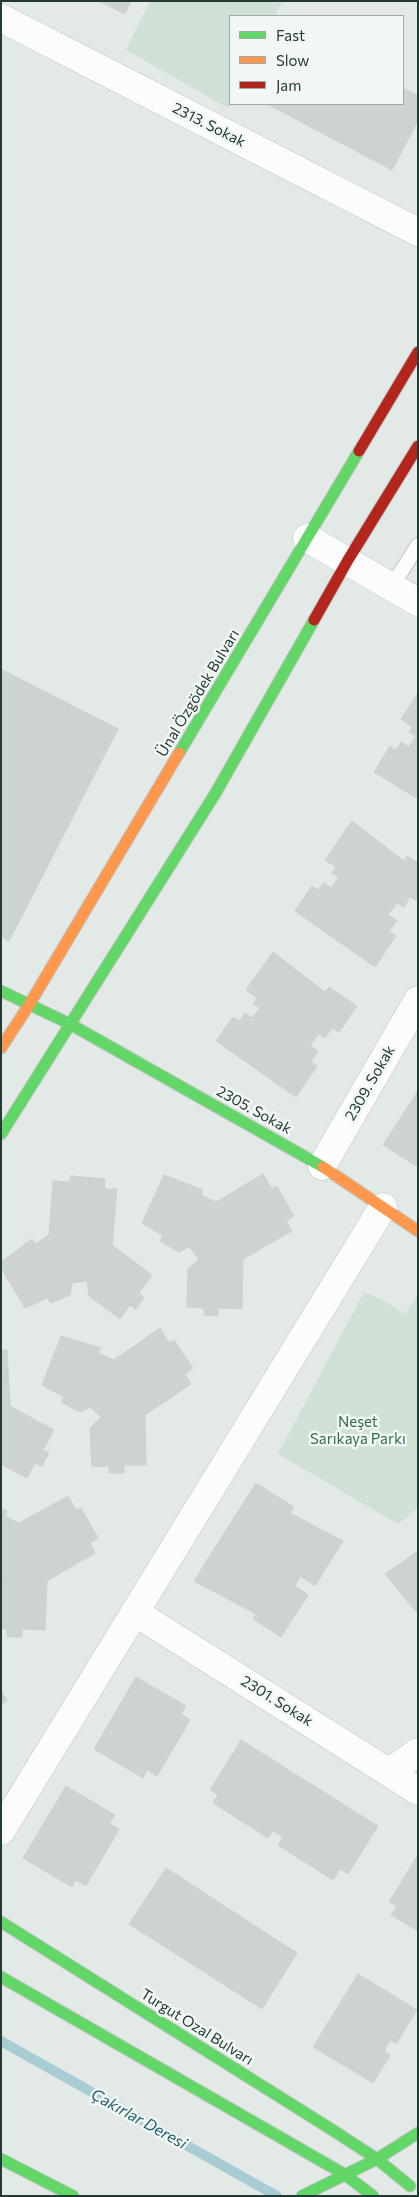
<!DOCTYPE html>
<html>
<head>
<meta charset="utf-8">
<style>
  body { margin:0 }
  #map { position:relative; width:419px; height:2197px; overflow:hidden; background:#e3e9e6; font-family:Commissioner,sans-serif }
  canvas { display:block }
  .frame { position:absolute; inset:0; border:2px solid #233a35; pointer-events:none }
  .legend { position:absolute; left:229px; top:15px; width:175px; height:90px; box-sizing:border-box; background:#f2f7f5; border:1px solid #9faba8; margin:0; padding:6px 9px; list-style:none; font-size:15px; color:#233a35 }
  .legend li { display:flex; align-items:center; gap:10px; height:25px }
  .legend b { width:25px; border:1px solid #9faba8 }
</style>
</head>
<body>
<div id="map">
<canvas width="419" height="2197"></canvas>
<div class="frame"></div>
<ul class="legend">
<li><b style="height:6px;background:#63d668"></b>Fast</li>
<li><b style="height:6px;background:#ff974d"></b>Slow</li>
<li><b style="height:6px;background:#b3261e"></b>Jam</li>
</ul>
</div>
<script>
const ctx = document.querySelector('canvas').getContext('2d');
ctx.lineJoin = 'round';
function fill(path, color) { ctx.fillStyle = color; ctx.fill(path, 'evenodd'); }
const toPath = rows => new Path2D(rows.map(r => 'M' + r).join(''));
function strokePath(path, color, width, dash) { ctx.strokeStyle = color; ctx.lineWidth = width; ctx.lineCap = dash ? 'butt' : 'round'; ctx.setLineDash(dash || []); ctx.stroke(path); }
function write(font, color, halo, rows, align = 'center') {
  ctx.font = font + ' Commissioner,sans-serif'; ctx.lineWidth = 5; ctx.setLineDash([]); ctx.textBaseline = 'middle'; ctx.strokeStyle = halo; ctx.fillStyle = color; for (const [text, x, y, turn = 0] of rows) {
    ctx.save(); ctx.translate(x, y); ctx.rotate((+turn || 0) * Math.PI / 180); ctx.textAlign = isNaN(turn) ? turn : align; if (halo) ctx.strokeText(text, 0, 0); ctx.fillText(text, 0, 0); ctx.restore();
  }
}
fill(toPath([
  [150,1,282,1,275,16,230,16,231,104,228,108,126,50],
  [364,1292,381,1299,405,1314,418,1295,418,1508,398,1524,278,1454]
]), '#cee1d4');
strokePath(toPath([
  [1,2041,277,2196]
]), '#a8ccd3', 10);
const building = toPath([
  [99,1,131,1,125,14,99,1],
  [403,88,418,96,418,121,392,170,267,104,403,104,403,88],
  [1,669,118,729,9,941,1,937,1,669],
  [418,693,418,799,374,772,390,746,396,750,401,742,409,747,416,736,409,732,412,727,401,719,418,693],
  [352,821,404,861,407,856,418,863,418,901,410,897,404,907,397,903,388,915,397,921,389,931,396,936,375,967,295,911,312,886,318,890,324,882,331,888,339,877,332,873,336,867,325,860,352,821],
  [273,952,325,992,329,987,357,1006,339,1032,332,1028,325,1038,318,1034,310,1046,318,1051,311,1062,317,1066,296,1097,216,1041,233,1017,240,1021,245,1013,252,1018,260,1008,253,1004,257,998,246,990,273,952],
  [418,1091,418,1167,383,1145,418,1091],
  [263,1174,272,1189,277,1186,294,1216,286,1221,292,1231,243,1259,242,1309,218,1308,218,1316,204,1315,204,1308,187,1307,188,1269,199,1259,189,1247,179,1252,160,1241,163,1236,142,1223,164,1175,203,1190,201,1195,216,1202,263,1174],
  [71,1176,105,1179,105,1189,117,1189,112,1245,152,1275,139,1293,144,1298,136,1309,130,1305,120,1319,89,1296,87,1281,72,1283,70,1295,51,1303,48,1298,25,1308,1,1268,1,1262,32,1239,35,1244,49,1235,53,1181,70,1182,71,1176],
  [160,1328,169,1343,174,1340,193,1368,185,1374,191,1384,145,1415,146,1465,124,1465,124,1473,109,1473,109,1466,92,1467,90,1428,101,1417,90,1407,80,1412,61,1402,64,1397,42,1385,61,1336,101,1348,98,1353,114,1360,160,1328],
  [1,1350,7,1350,10,1406,54,1430,43,1450,49,1453,42,1466,35,1463,27,1478,1,1464,1,1350],
  [256,1483,294,1507,290,1513,343,1541,315,1586,300,1576,295,1586,308,1595,281,1637,253,1619,256,1614,194,1581,256,1483],
  [68,1496,76,1510,81,1508,98,1538,90,1543,95,1553,47,1581,45,1630,22,1629,22,1637,7,1637,7,1629,1,1629,1,1581,3,1580,1,1578,1,1509,7,1511,5,1516,19,1523,68,1496],
  [418,1551,418,1614,385,1574,418,1551],
  [136,1677,186,1706,181,1714,190,1720,157,1776,147,1770,143,1778,94,1749,136,1677],
  [1,1690,7,1701,1,1704,1,1690],
  [241,1740,378,1826,348,1874,340,1869,333,1880,278,1845,283,1837,273,1831,268,1838,213,1803,218,1795,210,1790,241,1740],
  [66,1786,115,1815,109,1823,119,1829,86,1886,76,1880,72,1887,23,1858,66,1786],
  [418,1855,418,1931,391,1915,397,1906,389,1902,418,1855],
  [166,1868,297,1953,262,2009,129,1924,166,1868],
  [358,1974,417,2010,396,2044,390,2040,384,2051,390,2055,373,2083,313,2047,358,1974]
]);
fill(building, '#ced2d1');
strokePath(building, '#ccd2cf', 1);
const lane = toPath([
  [392,586,418,545]
]);
const street = toPath([
  [1,18,418,232],
  [307,538,418,602],
  [322,1166,418,1000],
  [136,1613,418,1791],
  [390,1772,418,1752],
  [1,1831,383,1207]
]);
const fast = toPath([
  [179,753,359,451],
  [1,991,70,1024,323,1167],
  [1,1134,215,794,314,620],
  [1,1922,334,2131,377,2159,410,2186],
  [1,1977,344,2174,373,2196],
  [1,2159,73,2196],
  [377,2159,418,2133],
  [302,2196,377,2159]
]);
const slow = toPath([
  [1,1048,29,1005,179,753],
  [323,1167,418,1231]
]);
const jam = toPath([
  [359,451,418,352],
  [314,620,348,560,418,446]
]);
strokePath(lane, '#c0c5c3', 16);
strokePath(street, '#c0c5c3', 29);
strokePath(fast, '#c0c6c3', 13);
strokePath(slow, '#c0c6c3', 13);
strokePath(jam, '#c0c6c3', 13);
strokePath(lane, '#fbfcfb', 14);
strokePath(street, '#fbfcfb', 28);
strokePath(fast, '#63d668', 11);
strokePath(slow, '#ff974d', 11);
strokePath(jam, '#b3261e', 11);
write('15px', '#233a35', '#f2f7f5', [
  ["2313. Sokak",209,125,27],
  ["Ünal Özgödek Bulvarı",198,693,-59],
  ["2309. Sokak",370,1083,-60],
  ["2305. Sokak",254,1110,29],
  ["2301. Sokak",277,1701,32],
  ["Turgut Ozal Bulvarı",197,2027,32]
]);
write('15px', '#316d4b', '#f2f7f5', [
  ["Neşet",358,1422],
  ["Sarıkaya Parkı",358,1439]
]);
write('italic 16px', '#226071', '#f2f7f5', [
  ["Çakırlar Deresi",139,2119,29]
]);
</script>
</body>
</html>
